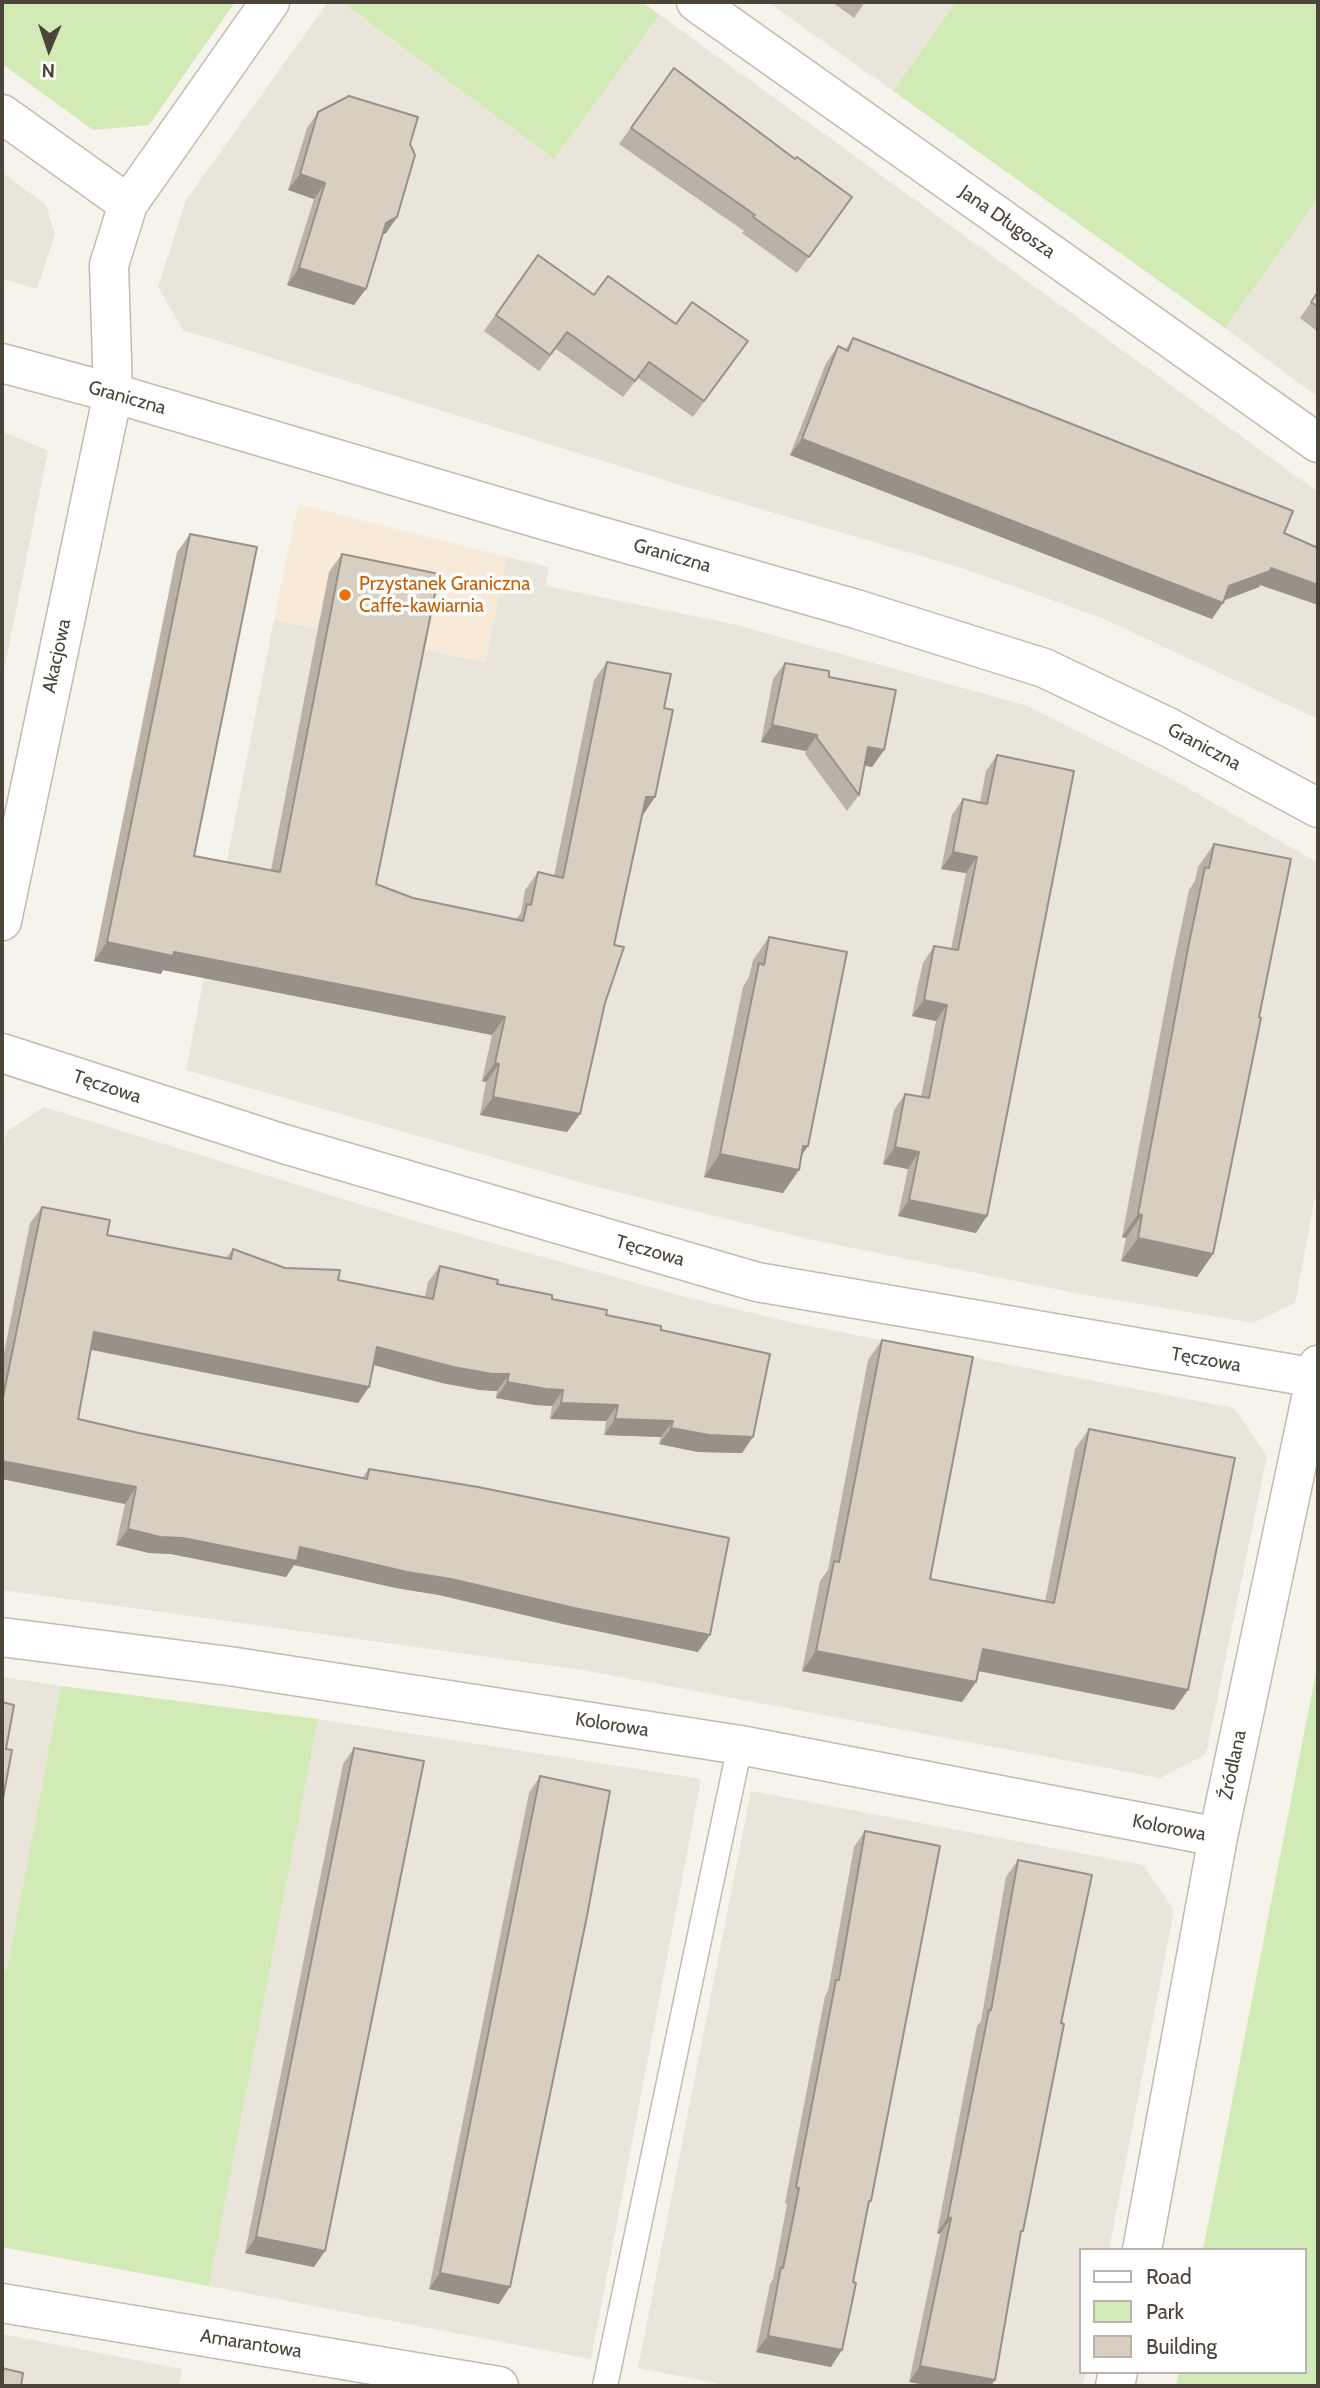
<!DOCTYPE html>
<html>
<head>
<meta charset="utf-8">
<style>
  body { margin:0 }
  #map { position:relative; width:1320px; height:2388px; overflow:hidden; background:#f6f3ec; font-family:Cabin,sans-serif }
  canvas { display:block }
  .frame { position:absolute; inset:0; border:4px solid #4b4439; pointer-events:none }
  .legend { position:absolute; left:1079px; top:2248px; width:228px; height:126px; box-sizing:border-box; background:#fff; border:2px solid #b7b4b0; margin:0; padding:9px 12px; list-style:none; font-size:21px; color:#4b4439 }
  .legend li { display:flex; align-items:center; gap:14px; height:35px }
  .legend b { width:35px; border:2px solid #b7b4b0 }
  .north { position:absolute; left:14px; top:14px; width:70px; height:70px; -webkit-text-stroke:5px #fff; paint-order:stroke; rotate:182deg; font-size:19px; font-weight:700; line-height:28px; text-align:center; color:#4b4439 }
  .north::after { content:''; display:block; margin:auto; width:24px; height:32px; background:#4b4439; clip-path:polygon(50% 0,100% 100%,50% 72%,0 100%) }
</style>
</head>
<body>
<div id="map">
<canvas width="1320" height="2388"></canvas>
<div class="frame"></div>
<ul class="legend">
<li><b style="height:9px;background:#fff"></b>Road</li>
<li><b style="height:19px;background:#d2eab5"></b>Park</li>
<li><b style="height:19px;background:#d8cfc1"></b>Building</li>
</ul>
<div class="north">N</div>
</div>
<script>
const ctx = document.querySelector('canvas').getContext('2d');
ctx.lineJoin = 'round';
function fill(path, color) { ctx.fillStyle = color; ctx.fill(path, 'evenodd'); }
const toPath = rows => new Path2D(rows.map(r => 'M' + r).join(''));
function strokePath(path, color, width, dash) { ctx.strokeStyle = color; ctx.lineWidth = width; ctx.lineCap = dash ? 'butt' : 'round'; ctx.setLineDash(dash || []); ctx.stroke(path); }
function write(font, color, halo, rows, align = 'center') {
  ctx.font = font + ' Cabin,sans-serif'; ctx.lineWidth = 7; ctx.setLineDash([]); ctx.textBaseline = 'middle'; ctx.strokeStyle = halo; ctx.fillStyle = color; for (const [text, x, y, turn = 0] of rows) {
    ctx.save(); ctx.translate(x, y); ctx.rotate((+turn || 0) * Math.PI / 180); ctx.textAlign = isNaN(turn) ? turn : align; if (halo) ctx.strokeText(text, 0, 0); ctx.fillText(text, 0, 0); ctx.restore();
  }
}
fill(toPath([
  [328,2,342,2,554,159,660,15,1318,492,1318,719,1102,618,962,568,693,489,183,330,158,287,186,200],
  [768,2,956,2,893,91],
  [2,172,46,205,55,234,37,289,2,279],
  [1318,199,1318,397,1225,328],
  [2,431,48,451,2,680],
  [507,557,549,567,546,586,733,624,1028,706,1177,782,1318,863,1318,1182,1295,1303,1253,1323,1080,1294,813,1240,601,1188,186,1070,274,620,485,662],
  [44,1107,418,1222,686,1297,794,1323,1234,1408,1267,1456,1206,1754,1160,1778,583,1670,2,1590,2,1152,6,1132],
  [2,1677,61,1686,7,1971,2,1970],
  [318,1719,701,1779,591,2359,209,2286],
  [751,1791,1143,1865,1174,1910,1109,2250,1080,2250,1080,2372,1086,2372,1083,2386,730,2386,638,2368],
  [2,2334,182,2369,179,2386,2,2386]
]), '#eae5da');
fill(toPath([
  [298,504,507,557,485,662,274,620]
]), '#f7ead8');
fill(toPath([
  [2,2,235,2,149,125,93,130,2,64],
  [342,2,642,2,660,15,554,159],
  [956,2,1318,2,1318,199,1225,328,893,91],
  [1318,1662,1318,2386,1176,2386,1179,2372,1304,2372,1304,2250,1203,2250],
  [61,1686,318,1719,209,2286,2,2247,2,1970,7,1970]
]), '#d2eab5');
const service = toPath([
  [605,2386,740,1745]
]);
const minor = toPath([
  [696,2,1318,443],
  [2,114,128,204],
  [2,363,113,393,540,519,856,609,1044,668,1168,727,1318,808],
  [2,921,113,393,109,265,128,204,270,2],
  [2,1053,284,1144,757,1282,1316,1378],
  [2,1637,229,1666,740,1745,1218,1837],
  [1142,2250,1218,1837,1318,1365],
  [2,2303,499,2386],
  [1115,2386,1118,2372]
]);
strokePath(service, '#c2bbae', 27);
strokePath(minor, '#c2bbae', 41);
strokePath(service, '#fff', 24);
strokePath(minor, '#fff', 38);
fill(toPath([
  [832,2,865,2,854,18],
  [674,68,795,159,852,197,797,273,742,233,744,231,619,144],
  [318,112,410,144,397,217,386,233,382,235,354,305,287,285,314,199,288,190,307,128],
  [538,255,594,295,676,324,748,341,693,417,638,378,623,397,556,349,539,371,484,331],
  [1318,292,1318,332,1300,318],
  [853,338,1260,585,1259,587,1224,600,1212,619,790,455,826,363,838,346,845,350],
  [190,534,194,856,271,870,329,572,342,554,376,884,413,898,516,919,521,913,525,890,538,872,554,876,594,680,607,662,642,815,614,945,605,1003,580,1114,567,1132,480,1115,486,1082,482,1081,492,1035,163,970,161,974,94,961,177,552],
  [785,663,829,677,884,750,872,767,864,765,859,795,847,811,805,754,806,751,761,742,773,679],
  [997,755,976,1233,898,1216,908,1169,883,1164,894,1110,905,1094,921,1097,936,1021,912,1016,917,989,923,963,934,946,951,949,966,873,941,869,952,815,963,799,980,802,986,771],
  [1214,844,1259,1017,1213,1254,1197,1277,1121,1261,1126,1238,1122,1237,1173,966,1189,890,1195,881,1198,867],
  [769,937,808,1146,802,1155,799,1170,783,1193,704,1177,743,987,749,977,753,960],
  [42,1207,107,1235,226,1258,233,1249,285,1268,338,1280,425,1297,428,1282,440,1266,497,1284,661,1330,742,1453,698,1452,659,1444,661,1437,604,1435,606,1421,550,1419,552,1406,535,1405,496,1398,497,1391,480,1390,442,1383,374,1365,369,1387,358,1403,91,1350,78,1419,139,1433,362,1478,369,1469,698,1652,563,1624,439,1595,396,1588,294,1565,286,1577,171,1554,149,1553,116,1545,125,1504,2,1479,2,1363,30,1223],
  [882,1340,930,1579,1045,1602,1075,1449,1089,1429,1174,1710,978,1671,976,1682,962,1702,802,1671,820,1581,828,1570,868,1360],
  [354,1748,325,2251,314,2267,245,2253,343,1764],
  [540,1776,499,2304,429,2289,529,1793],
  [865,1831,871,2201,868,2205,831,2367,756,2352,770,2284,773,2279,787,2204,785,2203,825,1996,828,1991,854,1847],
  [1018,1860,1061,2023,1020,2236,909,2382,940,2234,937,2233,977,2026,981,2021,1006,1877]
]), '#bab2a6');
fill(toPath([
  [300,174,325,183,314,199,288,190],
  [397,217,386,233,375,239,386,223],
  [299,268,366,289,354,305,287,285],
  [802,439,1229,586,1271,568,1318,585,1318,605,1260,585,1259,587,1220,602,1223,603,1212,619,790,455],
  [772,725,817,735,806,751,761,742],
  [868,747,884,750,872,767,857,764],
  [646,797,655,797,643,815],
  [953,852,977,857,966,873,941,869],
  [107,942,174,952,505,1017,492,1035,163,970,161,974,94,961],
  [924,1000,947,1005,936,1021,912,1016],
  [495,1063,499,1064,486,1082,482,1081],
  [493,1097,580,1114,567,1132,480,1115],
  [803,1146,808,1146,792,1168,799,1170,783,1193,704,1177,720,1154],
  [895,1147,919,1152,908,1169,883,1164],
  [909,1200,987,1216,976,1233,898,1216],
  [1138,1214,1142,1215,1126,1238,1122,1237],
  [1138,1238,1213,1254,1197,1277,1121,1261],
  [94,1332,369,1387,358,1403,83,1348],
  [377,1347,509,1374,497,1391,480,1390,442,1383,366,1363],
  [507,1382,563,1390,552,1406,535,1405,496,1398],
  [561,1403,618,1405,606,1421,550,1419],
  [615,1419,673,1421,661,1437,604,1435],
  [671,1428,753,1437,742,1453,698,1452,659,1444],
  [2,1461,136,1487,125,1504,2,1479],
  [128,1529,183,1538,300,1547,451,1579,710,1635,698,1652,563,1624,439,1595,396,1588,294,1565,286,1577,171,1554,149,1553,116,1545],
  [983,1649,1188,1690,1174,1710,969,1669],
  [816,1651,976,1682,962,1702,802,1671],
  [948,2217,951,2218,940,2234,937,2233],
  [256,2237,325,2251,314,2267,245,2253],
  [440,2273,510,2287,499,2304,429,2289],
  [768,2336,842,2350,831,2367,756,2352],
  [920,2366,995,2380,991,2386,930,2386,909,2382]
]), '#979187');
const building = toPath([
  [674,68,795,159,797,157,852,197,809,257,753,217,755,215,631,128,674,68],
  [349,96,418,117,410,144,415,155,397,217,386,223,366,289,299,268,325,183,300,174,318,112,349,96],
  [538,255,594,295,608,276,676,324,692,302,748,341,704,401,649,362,635,381,567,332,550,355,496,315,538,255],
  [1318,292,1318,307,1311,302,1318,292],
  [853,338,1293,511,1284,533,1318,548,1318,585,1271,568,1270,571,1229,586,1223,603,802,439,838,346,848,351,853,338],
  [190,534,257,547,194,856,280,872,342,554,439,574,376,884,413,898,523,921,527,904,531,905,538,872,563,878,607,662,671,674,664,708,673,710,655,797,646,797,614,945,624,947,605,1003,580,1114,493,1097,499,1064,495,1063,505,1017,174,952,173,956,107,942,190,534],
  [785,663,829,671,829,677,896,690,884,750,868,747,859,795,817,738,817,735,772,725,785,663],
  [997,755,1074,771,987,1216,909,1200,919,1152,895,1147,905,1094,929,1098,947,1005,924,1000,934,946,958,950,977,857,953,852,963,799,987,804,997,755],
  [1214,844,1291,859,1259,1017,1261,1018,1213,1254,1138,1238,1142,1215,1138,1214,1189,943,1205,867,1209,868,1214,844],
  [769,937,847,952,808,1146,803,1146,799,1170,720,1154,759,963,764,965,769,937],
  [42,1207,110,1220,107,1235,231,1259,233,1249,285,1268,340,1270,338,1280,433,1299,440,1266,498,1280,497,1284,552,1295,552,1299,607,1310,606,1315,661,1326,661,1330,770,1354,753,1437,709,1435,671,1428,673,1421,615,1419,618,1405,561,1403,563,1390,546,1389,507,1382,509,1374,492,1374,453,1367,377,1347,369,1387,94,1332,78,1419,139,1433,367,1479,369,1469,478,1487,729,1538,710,1635,574,1608,451,1579,407,1572,300,1547,297,1561,183,1538,160,1537,128,1529,136,1487,2,1461,2,1402,42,1207],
  [882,1340,973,1357,930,1579,1054,1603,1089,1429,1235,1458,1188,1690,983,1649,976,1682,816,1651,834,1561,839,1562,882,1340],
  [2,1702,14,1705,6,1749,12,1750,2,1804,2,1702],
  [354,1748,424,1761,325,2251,256,2237,354,1748],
  [540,1776,610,1791,587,1916,510,2287,440,2273,540,1776],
  [865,1831,940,1846,871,2201,869,2201,853,2282,856,2283,842,2350,768,2336,781,2267,783,2268,799,2188,796,2187,836,1980,839,1980,865,1831],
  [1018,1860,1092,1875,1061,2023,1064,2024,1023,2231,1021,2231,995,2380,920,2366,951,2218,948,2217,989,2010,991,2010,1018,1860],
  [2,2368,23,2373,21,2386,2,2386,2,2368]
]);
fill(building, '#d8cfc1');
strokePath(building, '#979187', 2);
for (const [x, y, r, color] of [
  [345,595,7,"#e8710a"]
]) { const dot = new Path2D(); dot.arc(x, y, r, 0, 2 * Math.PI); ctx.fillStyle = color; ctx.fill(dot); strokePath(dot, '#fff', 2.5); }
write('19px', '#4b4439', '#fff', [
  ["Jana Długosza",1007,222,35],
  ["Graniczna",127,398,16],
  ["Graniczna",672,556,16],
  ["Akacjowa",57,656,-78],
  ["Graniczna",1204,747,28],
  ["Tęczowa",107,1087,18],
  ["Tęczowa",650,1251,16],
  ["Tęczowa",1206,1360,10],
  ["Kolorowa",612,1725,9],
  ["Źródlana",1233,1765,-78],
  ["Kolorowa",1169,1828,11],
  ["Amarantowa",251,2344,9]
]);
write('19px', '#c56008', '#fff', [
  ["Przystanek Graniczna",359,584],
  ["Caffe-kawiarnia",359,606]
], 'left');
</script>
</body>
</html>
